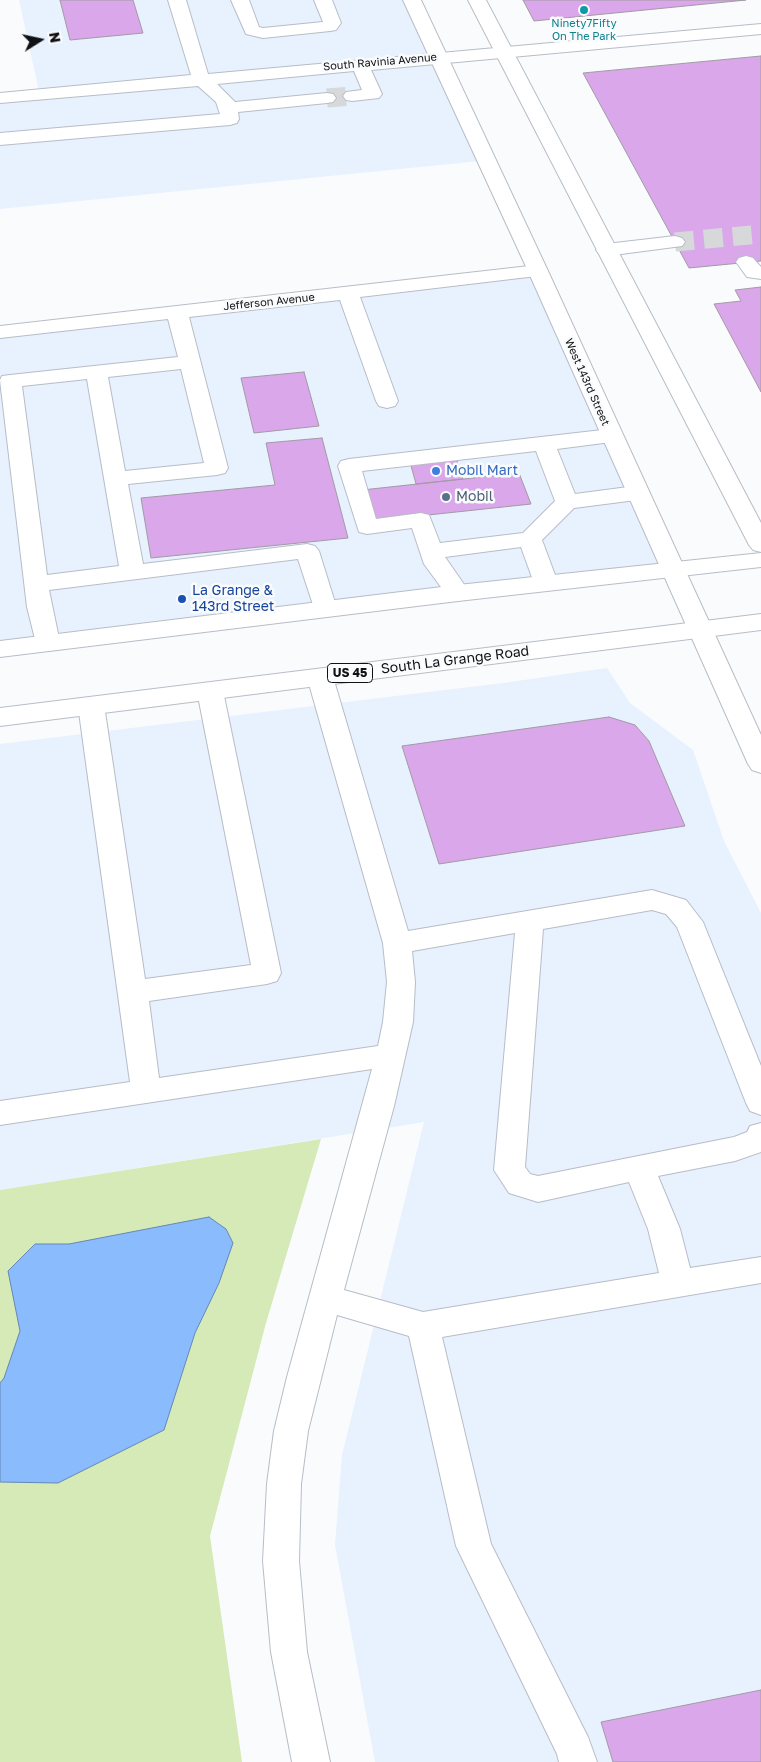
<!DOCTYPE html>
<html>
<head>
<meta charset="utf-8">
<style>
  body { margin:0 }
  #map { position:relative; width:761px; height:1762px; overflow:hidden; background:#fafbfd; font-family:"Golos Text",sans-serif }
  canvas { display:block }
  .north { position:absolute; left:15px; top:15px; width:50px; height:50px; -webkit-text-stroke:4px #fafbfd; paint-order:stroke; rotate:80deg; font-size:14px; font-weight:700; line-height:20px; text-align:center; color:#0f1114 }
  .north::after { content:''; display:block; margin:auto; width:18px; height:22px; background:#0f1114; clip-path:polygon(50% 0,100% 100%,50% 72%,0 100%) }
</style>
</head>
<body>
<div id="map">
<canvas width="761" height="1762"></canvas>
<div class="north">N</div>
</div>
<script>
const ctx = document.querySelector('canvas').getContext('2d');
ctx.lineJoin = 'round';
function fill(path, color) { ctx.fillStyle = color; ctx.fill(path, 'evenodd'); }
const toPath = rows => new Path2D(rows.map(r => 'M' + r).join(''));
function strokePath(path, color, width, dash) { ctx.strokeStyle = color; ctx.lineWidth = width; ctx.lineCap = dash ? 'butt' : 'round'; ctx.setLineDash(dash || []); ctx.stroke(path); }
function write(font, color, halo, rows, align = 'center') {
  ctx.font = font + ' "Golos Text",sans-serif'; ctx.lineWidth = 5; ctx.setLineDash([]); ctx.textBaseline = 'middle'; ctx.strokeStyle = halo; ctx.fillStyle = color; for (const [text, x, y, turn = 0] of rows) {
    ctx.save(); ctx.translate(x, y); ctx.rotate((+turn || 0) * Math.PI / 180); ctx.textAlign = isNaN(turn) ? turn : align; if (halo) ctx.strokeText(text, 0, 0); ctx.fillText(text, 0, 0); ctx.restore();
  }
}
fill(toPath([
  [19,0,407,0,431,54,39,91],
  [432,61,480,161,0,209,0,101],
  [531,276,660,563,0,643,0,336],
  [607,668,630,703,693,750,724,841,761,913,761,1762,375,1762,335,1545,342,1455,424,1122,0,1190,0,744,503,683]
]), '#e8f1fe');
fill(toPath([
  [321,1139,266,1323,210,1536,242,1762,0,1762,0,1190]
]), '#d5eab6');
const water = toPath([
  [209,1217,226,1229,233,1243,219,1283,195,1333,164,1430,58,1483,0,1482,0,1383,4,1378,20,1331,8,1271,35,1244,69,1244,209,1217]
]);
fill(water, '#8abbfc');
strokePath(water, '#6588b6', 1);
const building = toPath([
  [60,0,133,0,143,33,70,40,60,0],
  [523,0,746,0,534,21,523,0],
  [761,56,761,261,689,268,583,73,761,56],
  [761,287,761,392,714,304,741,301,735,290,761,287],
  [304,372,319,426,254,433,241,378,304,372],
  [322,438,348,538,151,558,141,498,275,485,266,443,322,438],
  [456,458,463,479,416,484,410,462,456,458],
  [519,473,531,504,372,521,362,490,519,473],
  [609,717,635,725,649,741,685,826,439,864,402,746,609,717],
  [761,1690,761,1762,613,1762,601,1722,761,1690]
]);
fill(building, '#d9a7ea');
strokePath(building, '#a29ba4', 1);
strokePath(toPath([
  [327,98,352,96],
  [675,242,761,234]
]), '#d7d8da', 19, [19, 10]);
const minor = toPath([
  [168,0,186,0,208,74,761,24,761,34,371,70,382,94,379,98,352,101,346,100,343,96,346,92,362,90,354,71,217,84,235,102,327,93,333,94,336,98,333,102,327,103,238,112,239,119,237,123,230,125,0,145,0,133,220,114,216,102,198,86,0,103,0,93,191,75,168,0],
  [231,0,249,0,259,27,263,28,323,22,314,0,332,0,341,23,336,30,330,31,263,38,246,34,231,0],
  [675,236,682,238,685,242,682,246,606,256,599,254,596,250,599,246,606,244,675,236],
  [746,256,753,258,761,267,761,279,747,277,736,262,739,258,746,256],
  [538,265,545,267,548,271,545,275,360,297,398,401,395,406,387,408,379,406,376,401,340,300,189,317,228,468,225,473,217,475,128,484,143,564,307,544,315,546,319,551,337,609,334,614,325,617,316,614,298,559,49,590,60,643,57,649,48,651,39,649,36,643,27,607,0,380,2,376,10,375,178,357,168,319,0,338,0,326,538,265],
  [181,369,204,463,125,471,108,377,181,369],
  [87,379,119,566,47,575,22,386,87,379],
  [611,429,619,431,622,436,619,441,557,449,575,494,636,486,644,488,647,493,644,498,636,500,574,508,542,540,558,583,554,588,546,591,538,588,534,583,521,547,445,557,470,593,467,598,458,601,449,598,424,564,412,528,367,534,359,532,338,466,341,461,349,459,611,429],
  [536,451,555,501,523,533,440,543,429,515,421,513,376,519,362,471,536,451],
  [320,669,329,671,333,677,408,931,652,890,686,900,703,922,761,1066,761,1115,750,1111,746,1103,677,927,666,914,652,910,543,929,525,1167,530,1174,538,1176,734,1137,747,1132,750,1126,761,1123,761,1152,735,1161,658,1176,680,1229,690,1268,761,1257,761,1283,442,1337,491,1544,588,1737,597,1762,559,1762,557,1754,456,1546,409,1336,337,1315,308,1431,301,1484,299,1561,307,1652,330,1762,292,1762,271,1652,263,1561,267,1484,274,1431,287,1377,372,1069,0,1125,0,1101,130,1082,78,705,82,699,91,697,100,699,104,705,145,979,251,965,197,691,201,685,210,683,219,685,223,691,281,973,277,981,267,984,149,1001,159,1078,378,1046,383,1022,387,982,383,943,307,677,311,671,320,669],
  [515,933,494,1170,509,1193,538,1202,629,1182,648,1229,659,1273,423,1312,344,1290,394,1106,413,1022,415,982,412,951,515,933]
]);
const major = toPath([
  [403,0,421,0,548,271,761,735,761,773,752,770,748,764,528,271,403,0],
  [468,0,486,0,761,523,761,552,753,550,749,545,468,0]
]);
const highway = toPath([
  [761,553,761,567,458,601,0,657,0,641,458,585,761,553],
  [761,614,761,630,0,726,0,708,761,614]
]);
strokePath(minor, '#b7bdc7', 2);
strokePath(major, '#b7bdc7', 2);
strokePath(highway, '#b7bdc7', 2);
fill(minor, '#fff');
fill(major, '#fff');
fill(highway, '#fff');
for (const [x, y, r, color] of [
  [584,10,5,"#0f9aa8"],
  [436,471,5,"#3f7fe0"],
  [446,497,5,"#5c6f8a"],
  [182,599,5,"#1a4fb4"]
]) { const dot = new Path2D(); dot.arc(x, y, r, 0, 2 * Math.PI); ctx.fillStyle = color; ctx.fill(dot); strokePath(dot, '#fafbfd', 2); }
write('11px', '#0d838f', '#fafbfd', [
  ["Ninety7Fifty",584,24],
  ["On The Park",584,37]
]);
write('11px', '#0f1114', '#fafbfd', [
  ["South Ravinia Avenue",380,62,-5],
  ["Jefferson Avenue",269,302,-6],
  ["West 143rd Street",587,382,66]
]);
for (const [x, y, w] of [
  [350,673,45]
]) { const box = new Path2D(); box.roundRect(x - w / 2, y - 9.5, w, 19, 4); ctx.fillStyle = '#fafbfd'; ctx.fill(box); strokePath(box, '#0f1114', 1); }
write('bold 12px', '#0f1114', null, [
  ["US 45",350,673]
]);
write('14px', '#366cbe', '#fafbfd', [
  ["Mobil Mart",446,471]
], 'left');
write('14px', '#4e5e75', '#fafbfd', [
  ["Mobil",456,497]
], 'left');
write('14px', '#164399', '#fafbfd', [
  ["La Grange &",192,591],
  ["143rd Street",192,607]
], 'left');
write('14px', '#0f1114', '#fafbfd', [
  ["South La Grange Road",455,660,-7]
]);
</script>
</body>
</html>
